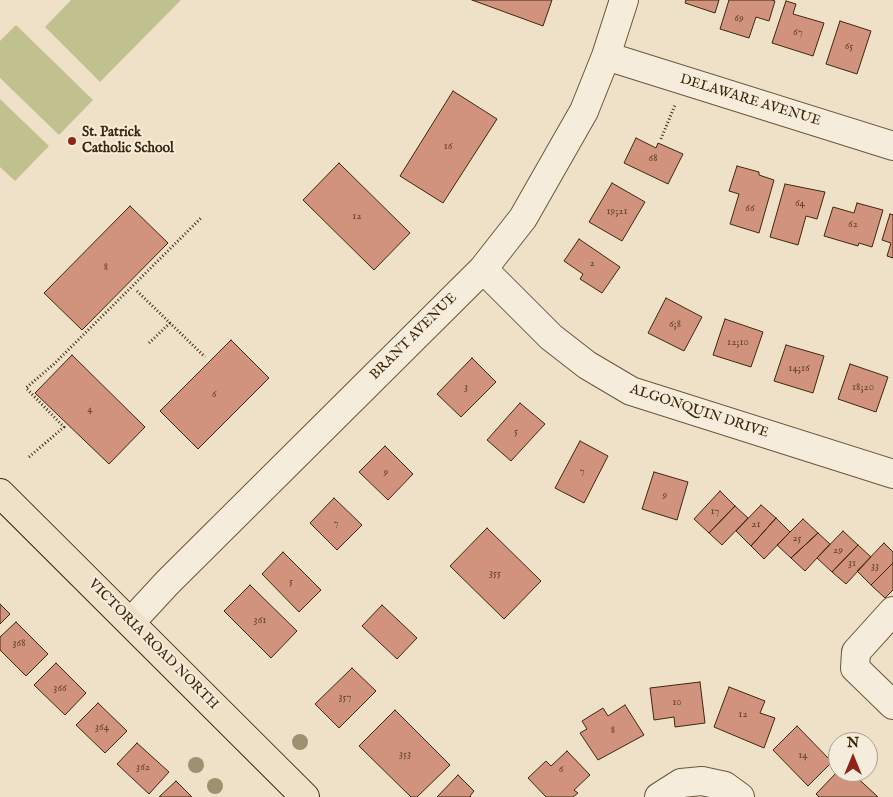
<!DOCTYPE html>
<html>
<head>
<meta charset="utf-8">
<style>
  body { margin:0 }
  #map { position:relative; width:893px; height:797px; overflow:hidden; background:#efe1c7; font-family:"IM FELL English",serif }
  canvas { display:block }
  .north { position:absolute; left:828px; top:732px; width:50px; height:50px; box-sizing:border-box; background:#f5ecdb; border:1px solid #ac9e88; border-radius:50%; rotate:0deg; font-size:14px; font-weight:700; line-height:20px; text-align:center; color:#3e280b }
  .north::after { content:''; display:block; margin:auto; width:18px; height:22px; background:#8f2418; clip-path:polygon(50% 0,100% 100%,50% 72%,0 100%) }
</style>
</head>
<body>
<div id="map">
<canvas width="893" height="797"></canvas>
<div class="north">N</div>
</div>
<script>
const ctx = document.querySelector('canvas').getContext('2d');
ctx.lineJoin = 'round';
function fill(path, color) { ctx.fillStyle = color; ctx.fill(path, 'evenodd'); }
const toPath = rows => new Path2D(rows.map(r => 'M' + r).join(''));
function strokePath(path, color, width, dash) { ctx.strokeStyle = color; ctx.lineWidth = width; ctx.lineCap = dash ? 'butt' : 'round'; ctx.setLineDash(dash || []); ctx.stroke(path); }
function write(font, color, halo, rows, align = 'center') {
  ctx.font = font + ' "IM FELL English",serif'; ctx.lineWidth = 4; ctx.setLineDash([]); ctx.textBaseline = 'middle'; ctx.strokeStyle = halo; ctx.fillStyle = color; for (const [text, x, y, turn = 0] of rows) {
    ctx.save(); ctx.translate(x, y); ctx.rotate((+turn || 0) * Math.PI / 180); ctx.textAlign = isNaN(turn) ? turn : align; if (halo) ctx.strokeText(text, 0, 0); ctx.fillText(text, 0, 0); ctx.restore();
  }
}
fill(toPath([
  [71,0,181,0,100,82,45,27],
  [16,25,93,100,59,135,0,78,0,41],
  [0,99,49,146,15,181,0,167]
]), '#c1c190');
const building = toPath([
  [472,0,552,0,543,26,472,0],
  [686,0,719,0,715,13,685,3,686,0],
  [729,0,772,0,775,1,769,21,756,17,749,38,720,29,729,0],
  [786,1,796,4,793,14,824,23,813,56,772,43,786,1],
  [840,21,871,31,857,74,826,64,840,21],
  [453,91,497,119,443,203,400,176,453,91],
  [636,138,656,148,658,143,683,154,668,184,624,163,636,138],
  [339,163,410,233,374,270,303,200,339,163],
  [737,166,759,172,759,175,774,180,759,233,730,224,739,194,729,191,737,166],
  [612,183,645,202,622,241,589,222,612,183],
  [785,184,825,192,817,219,806,216,798,245,770,237,785,184],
  [857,203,883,210,872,247,859,243,858,246,824,236,833,207,854,213,857,203],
  [130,206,168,243,82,330,44,293,130,206],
  [890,214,893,215,893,258,887,256,891,243,882,240,890,214],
  [579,239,620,267,602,293,580,279,583,274,564,261,579,239],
  [666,298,702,317,684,351,648,333,666,298],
  [725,319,763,332,751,367,713,355,725,319],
  [231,340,269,378,198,449,160,411,231,340],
  [786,345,824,356,813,393,774,381,786,345],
  [72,355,145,427,109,464,35,393,72,355],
  [472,358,496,382,461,417,437,394,472,358],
  [850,364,888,377,876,412,838,399,850,364],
  [520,403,545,424,511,461,487,440,520,403],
  [580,441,608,456,584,503,555,488,580,441],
  [385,446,413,474,388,500,359,472,385,446],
  [654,472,688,482,677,520,642,509,654,472],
  [720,491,735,506,709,533,694,519,720,491],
  [334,498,362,525,337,550,310,523,334,498],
  [761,505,776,518,751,546,736,531,761,505],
  [735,506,748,518,722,545,709,533,735,506],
  [776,518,790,532,764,559,751,546,776,518],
  [803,519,818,533,791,558,777,545,803,519],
  [487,528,541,581,504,619,450,566,487,528],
  [843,531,858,545,832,572,817,558,843,531],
  [818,533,830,544,805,571,791,558,818,533],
  [884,543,893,552,893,563,871,585,857,571,884,543],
  [858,545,871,557,846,584,832,572,858,545],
  [283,552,321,590,299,612,262,574,283,552],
  [893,563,893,590,885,598,871,585,893,563],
  [250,585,297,631,271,658,224,611,250,585],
  [0,604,10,614,0,624,0,604],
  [382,605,417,638,397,659,362,626,382,605],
  [16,622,48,654,26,676,0,650,0,637,16,622],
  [56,663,86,693,65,715,34,685,56,663],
  [352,668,376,691,339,728,315,704,352,668],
  [700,682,705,723,675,727,674,717,654,720,650,688,700,682],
  [729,687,765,701,760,713,775,718,764,748,714,727,729,687],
  [98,703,127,731,105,753,76,725,98,703],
  [625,705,644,735,598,760,580,733,587,729,582,721,603,708,608,716,625,705],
  [395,710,450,765,417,797,411,797,359,746,395,710],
  [797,726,832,762,808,786,773,750,797,726],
  [137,743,169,772,149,794,117,764,137,743],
  [567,751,590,775,574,790,578,793,573,797,546,797,528,778,546,761,551,766,567,751],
  [838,771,851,772,878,797,819,797,816,794,838,771],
  [458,775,474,791,470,796,471,797,437,797,458,775],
  [176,781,192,797,159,797,176,781]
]);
fill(building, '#d2937e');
strokePath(building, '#3e280b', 1);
const minor = toPath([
  [606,56,893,146],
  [483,269,551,337,587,365,631,391,893,474],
  [893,611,856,652,855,668,893,705],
  [131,622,168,582,483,269,523,218,584,111,606,56,624,0],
  [659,797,681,783,702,781,725,786,740,797]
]);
const major = toPath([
  [0,493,305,797]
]);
strokePath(minor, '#6a563a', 30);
strokePath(major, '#3e280b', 30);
strokePath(toPath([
  [661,139,675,105],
  [137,291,205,357],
  [149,343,170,323],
  [29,457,64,427,26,388,54,364,202,217]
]), '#3e280b', 3, [1, 2.5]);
strokePath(minor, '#f5ecdb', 28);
strokePath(major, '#efe1c7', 28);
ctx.fillStyle = '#a09072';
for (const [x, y] of [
  [300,742],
  [196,765],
  [215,786]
]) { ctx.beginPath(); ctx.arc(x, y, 8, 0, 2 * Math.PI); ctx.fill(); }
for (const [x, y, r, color] of [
  [72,141,5,"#8f2418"]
]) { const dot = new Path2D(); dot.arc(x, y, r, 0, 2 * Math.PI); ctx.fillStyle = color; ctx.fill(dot); strokePath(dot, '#f5ecdb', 2); }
write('11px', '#634328', null, [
  ["69",739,19],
  ["67",798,33],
  ["65",849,47],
  ["16",448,147],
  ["68",653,159],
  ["64",800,204],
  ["66",750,209],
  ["19;21",617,212],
  ["12",357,217],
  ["62",853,225],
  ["2",592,264],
  ["8",106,268],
  ["6;8",675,325],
  ["12;10",738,343],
  ["14;16",799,369],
  ["3",466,388],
  ["18;20",863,388],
  ["6",214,395],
  ["4",90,410],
  ["5",516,432],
  ["7",582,472],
  ["9",386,473],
  ["9",665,496],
  ["17",715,512],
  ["7",336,524],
  ["21",756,525],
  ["25",797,539],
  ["29",838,551],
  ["31",852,564],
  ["33",875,567],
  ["355",495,574],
  ["5",291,582],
  ["361",260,621],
  ["368",19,644],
  ["366",60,689],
  ["357",345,698],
  ["10",677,703],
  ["12",743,715],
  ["364",102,728],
  ["8",613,731],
  ["353",405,755],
  ["14",803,756],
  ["362",143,768],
  ["6",561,770]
]);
write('14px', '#3e280b', '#f5ecdb', [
  ["DELAWARE AVENUE",750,101,17],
  ["BRANT AVENUE",414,337,-45],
  ["ALGONQUIN DRIVE",699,412,18],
  ["VICTORIA ROAD NORTH",153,645,45]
]);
write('bold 14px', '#3e280b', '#f5ecdb', [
  ["St. Patrick",82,133],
  ["Catholic School",82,149]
], 'left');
</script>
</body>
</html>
